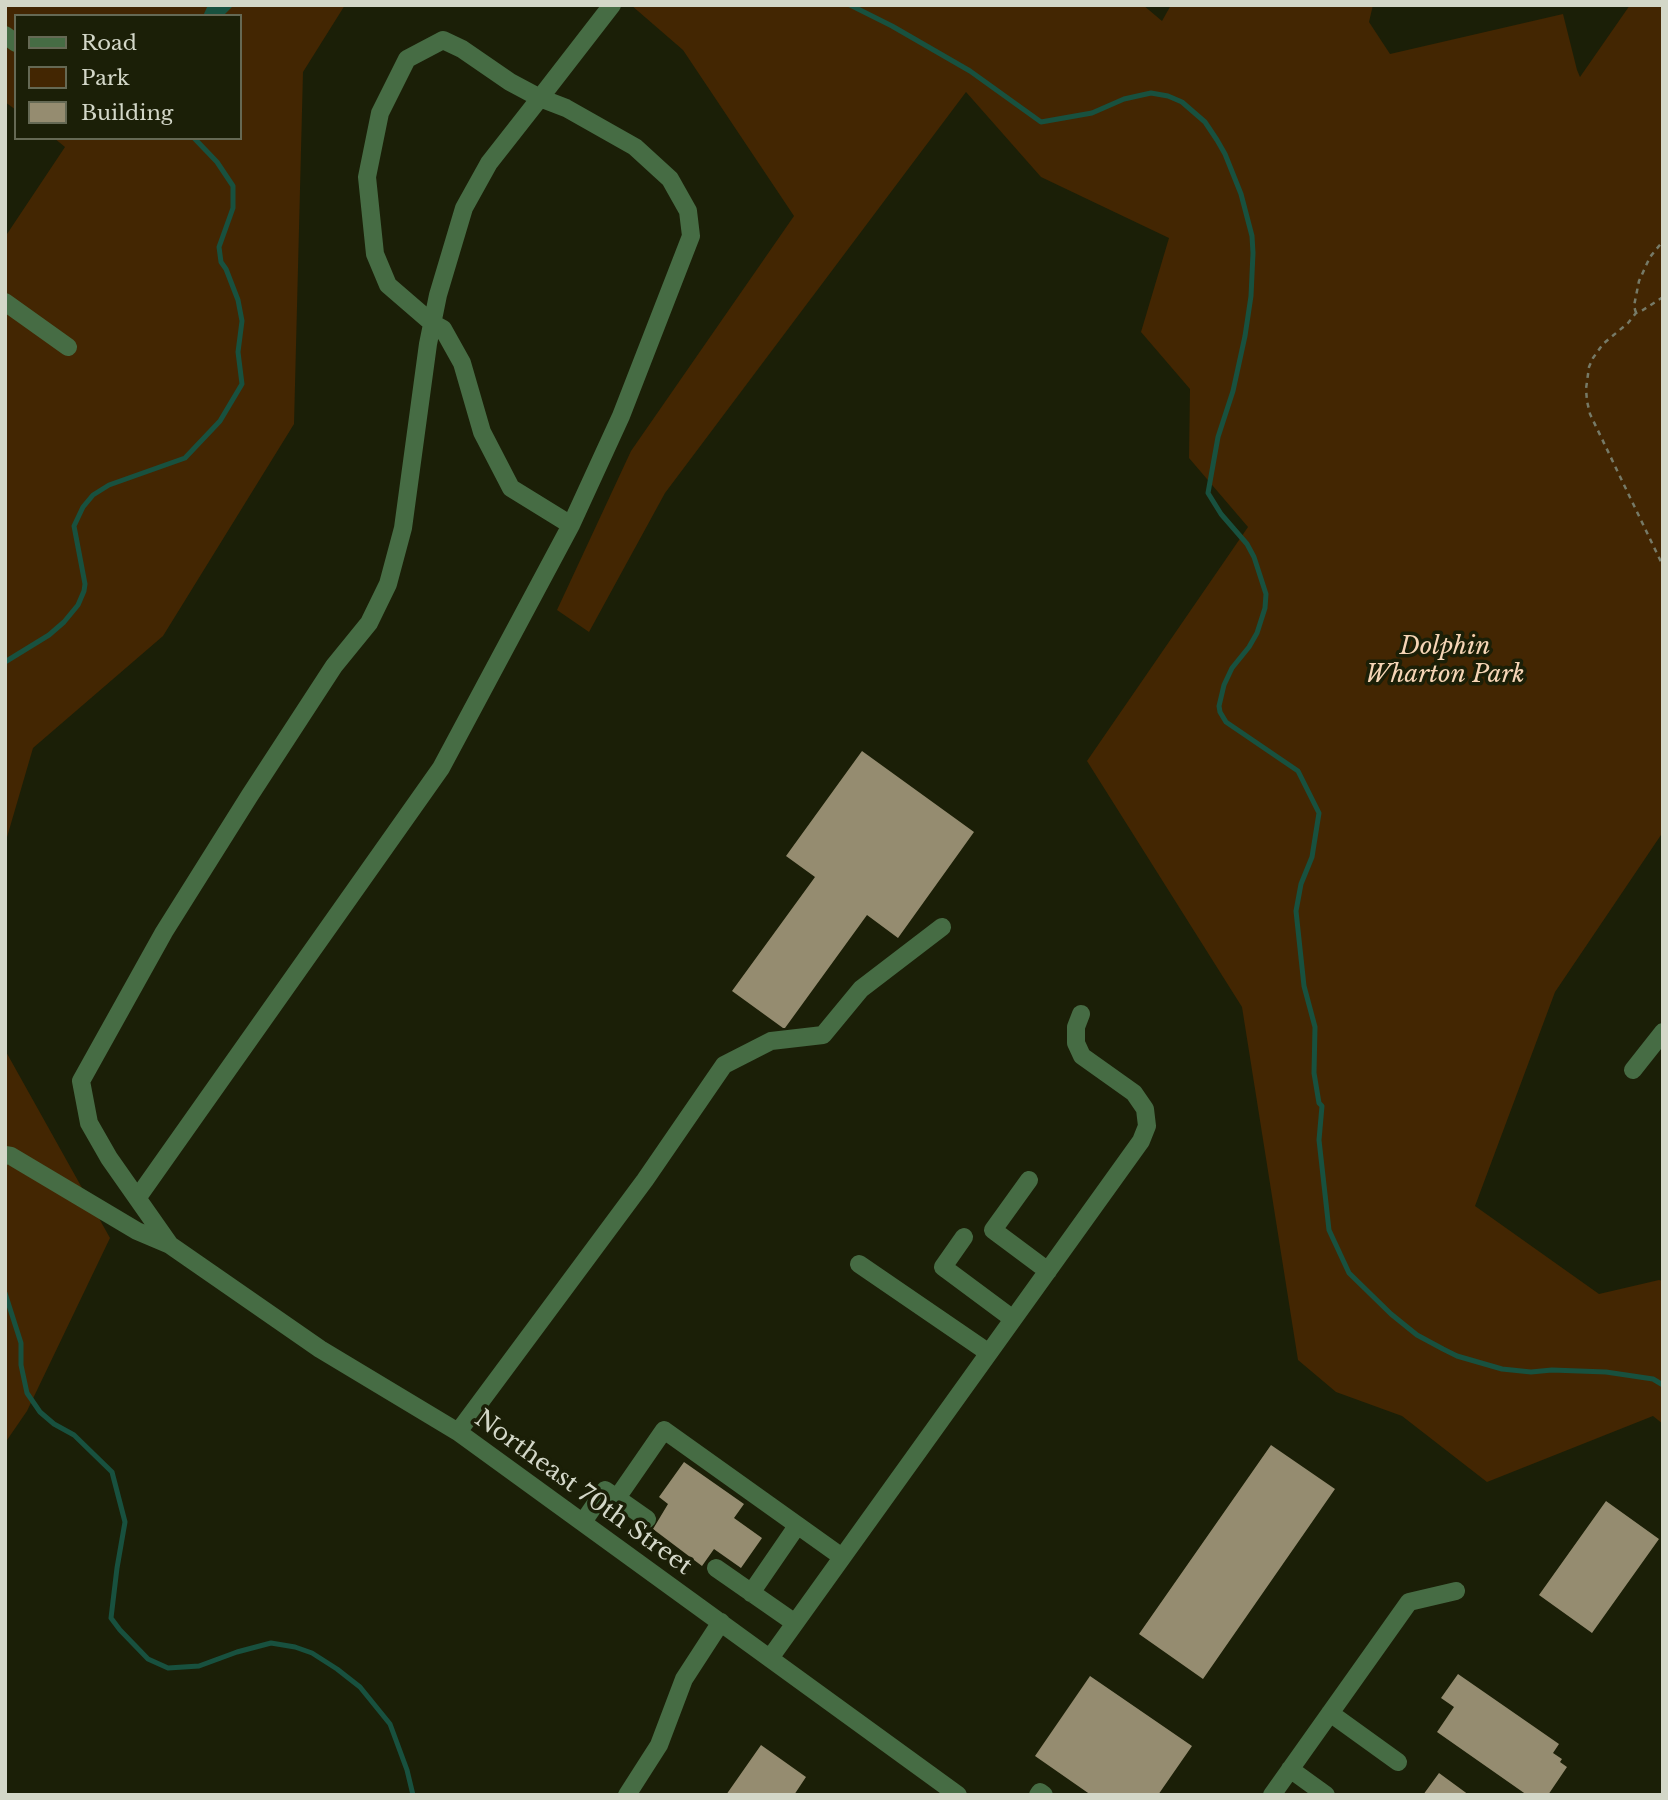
<!DOCTYPE html>
<html>
<head>
<meta charset="utf-8">
<style>
  body { margin:0 }
  #map { position:relative; width:1668px; height:1800px; overflow:hidden; background:#1b1f07; font-family:"Libre Baskerville",serif }
  canvas { display:block }
  .frame { position:absolute; inset:0; border:7px solid #d3d7c8; pointer-events:none }
  .legend { position:absolute; left:14px; top:14px; width:228px; height:126px; box-sizing:border-box; background:#1b1f07; border:2px solid #656954; margin:0; padding:9px 12px; list-style:none; font-size:21px; color:#d3d7c8 }
  .legend li { display:flex; align-items:center; gap:14px; height:35px }
  .legend b { width:35px; border:2px solid #656954 }
</style>
</head>
<body>
<div id="map">
<canvas width="1668" height="1800"></canvas>
<div class="frame"></div>
<ul class="legend">
<li><b style="height:9px;background:#466c44"></b>Road</li>
<li><b style="height:19px;background:#432602"></b>Park</li>
<li><b style="height:19px;background:#958c70"></b>Building</li>
</ul>
</div>
<script>
const ctx = document.querySelector('canvas').getContext('2d');
ctx.lineJoin = 'round';
function fill(path, color) { ctx.fillStyle = color; ctx.fill(path, 'evenodd'); }
const toPath = rows => new Path2D(rows.map(r => 'M' + r).join(''));
function strokePath(path, color, width, dash) { ctx.strokeStyle = color; ctx.lineWidth = width; ctx.lineCap = dash ? 'butt' : 'round'; ctx.setLineDash(dash || []); ctx.stroke(path); }
function write(font, color, halo, rows, align = 'center') {
  ctx.font = font + ' "Libre Baskerville",serif'; ctx.lineWidth = 7; ctx.setLineDash([]); ctx.textBaseline = 'middle'; ctx.strokeStyle = halo; ctx.fillStyle = color; for (const [text, x, y, turn = 0] of rows) {
    ctx.save(); ctx.translate(x, y); ctx.rotate((+turn || 0) * Math.PI / 180); ctx.textAlign = isNaN(turn) ? turn : align; if (halo) ctx.strokeText(text, 0, 0); ctx.fillText(text, 0, 0); ctx.restore();
  }
}
fill(toPath([
  [5,5,345,5,303,72,294,424,163,636,33,748,5,844,5,237,65,147,54,138,240,138,240,16,16,16,16,110,5,102],
  [631,5,1143,5,1162,21,1171,5,1373,5,1369,22,1390,54,1563,14,1577,70,1580,77,1630,5,1663,5,1663,832,1555,992,1475,1206,1599,1294,1659,1280,1663,1281,1663,1424,1653,1416,1487,1482,1402,1416,1336,1392,1298,1360,1242,1007,1087,761,1248,527,1189,458,1190,389,1141,332,1169,238,1041,177,966,92,665,493,589,632,557,610,631,451,794,216,683,50],
  [5,1050,110,1238,27,1411,5,1443]
]), '#432602');
fill(toPath([
  [208,5,234,5,223,16,203,16]
]), '#18513f');
strokePath(toPath([
  [850,5,892,26,970,71,1041,122,1092,113,1124,99,1151,93,1168,96,1182,102,1205,122,1217,140,1225,154,1241,194,1252,236,1253,253,1251,296,1245,336,1233,391,1218,437,1208,493,1221,514,1247,544,1254,557,1266,594,1265,608,1257,633,1249,647,1232,668,1224,685,1219,706,1220,712,1226,722,1298,771,1319,813,1312,857,1301,884,1296,911,1304,986,1315,1027,1314,1073,1319,1103,1322,1106,1319,1140,1329,1230,1349,1273,1391,1314,1417,1335,1443,1349,1457,1356,1502,1369,1531,1372,1552,1370,1606,1372,1653,1379,1663,1385],
  [5,662,49,635,64,622,78,605,84,591,85,584,74,526,83,507,93,495,109,485,185,458,220,421,242,384,238,352,242,321,238,300,226,269,221,262,219,247,233,208,233,186,217,162,194,138],
  [5,1293,21,1343,21,1365,27,1393,40,1412,54,1424,74,1435,112,1472,125,1522,117,1568,111,1618,120,1630,148,1659,168,1668,199,1666,237,1652,271,1643,295,1647,312,1653,337,1669,360,1687,390,1724,407,1770,413,1795]
]), '#18513f', 5);
fill(toPath([
  [862,751,974,832,898,938,867,915,785,1028,783,1028,732,991,815,877,786,856],
  [1271,1445,1335,1489,1203,1679,1139,1634],
  [684,1462,744,1504,734,1518,762,1538,741,1568,714,1549,702,1566,653,1529,668,1504,659,1497],
  [1606,1501,1659,1539,1592,1633,1539,1595],
  [1458,1674,1559,1744,1553,1753,1562,1759,1560,1762,1567,1767,1548,1795,1527,1795,1437,1732,1454,1707,1441,1698],
  [1090,1676,1192,1746,1158,1795,1091,1795,1035,1756],
  [761,1745,806,1777,794,1795,726,1795],
  [1439,1773,1469,1795,1423,1795]
]), '#958c70');
strokePath(toPath([
  [1663,297,1643,310,1636,313,1628,323,1603,344,1593,358,1589,367,1586,389,1587,401,1590,414,1663,566],
  [1636,313,1634,306,1639,281,1650,257,1663,241]
]), '#767a67', 2.5, [5, 5]);
strokePath(toPath([
  [5,35,16,43],
  [5,302,68,347],
  [571,525,511,488,482,432,462,363,443,329,432,323,388,285,375,254,367,177,380,113,407,59,443,40,462,49,510,82,540,98,612,5],
  [1633,1070,1663,1032],
  [5,1155,11,1156,137,1231,170,1245,320,1349,458,1432,958,1795],
  [1029,1180,993,1230,1048,1271],
  [138,1197,441,768,571,525,621,416,691,236,688,211,670,179,635,147,566,108,540,98,489,163,464,208,438,295,428,344,403,528,388,584,369,623,334,666,250,795,164,932,81,1081,89,1123,109,1158,170,1245],
  [964,1237,943,1267,1013,1319],
  [859,1264,989,1353],
  [458,1432,645,1180,724,1065,771,1041,823,1035,861,989,942,927],
  [617,1498,647,1519],
  [583,1522,605,1490,617,1498,664,1430,842,1557],
  [716,1568,795,1623],
  [751,1593,797,1526],
  [770,1658,1141,1141,1147,1126,1145,1109,1134,1093,1082,1056,1076,1043,1076,1027,1081,1014],
  [1330,1713,1398,1762],
  [1290,1769,1326,1795],
  [627,1795,659,1745,684,1679,721,1622],
  [1038,1795,1040,1792,1044,1795],
  [1272,1795,1409,1602,1456,1591]
]), '#466c44', 18);
write('italic 24px', '#f6d5b6', '#1b1f07', [
  ["Dolphin",1445,647],
  ["Wharton Park",1445,675]
]);
write('24px', '#d3d7c8', '#1b1f07', [
  ["Northeast 70th Street",583,1493,36]
]);
</script>
</body>
</html>
